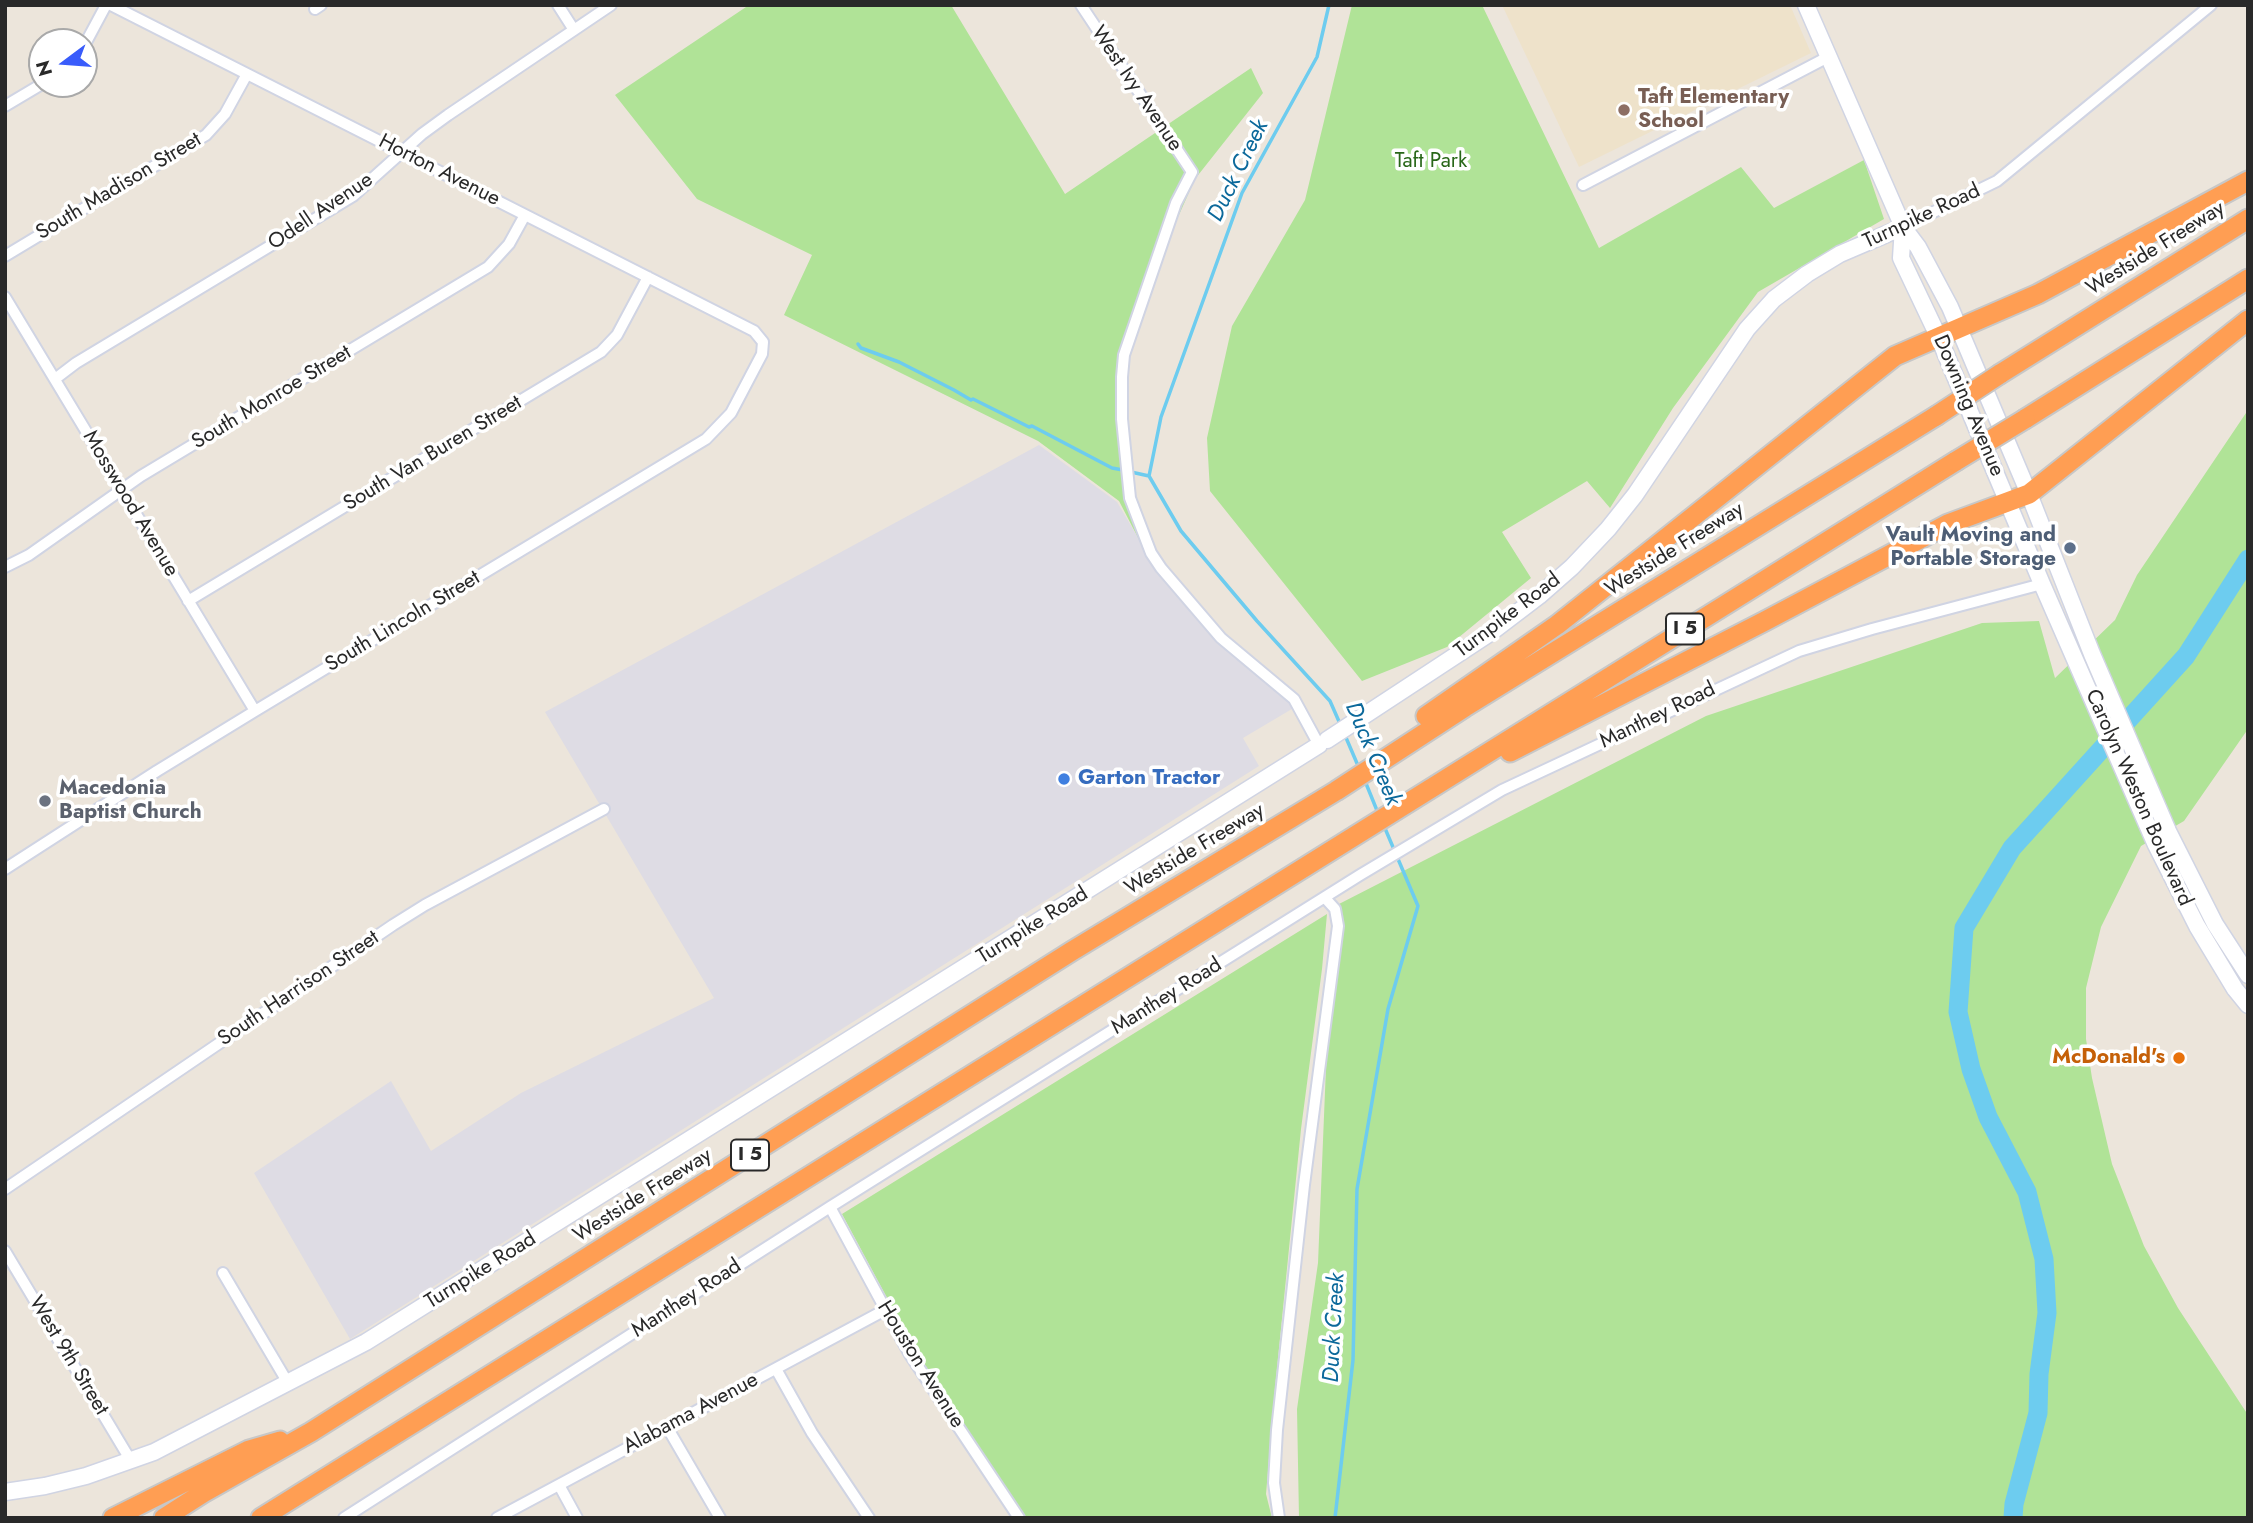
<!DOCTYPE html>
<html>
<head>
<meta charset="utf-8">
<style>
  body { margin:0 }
  #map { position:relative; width:2253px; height:1523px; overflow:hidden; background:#ece5db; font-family:Jost,sans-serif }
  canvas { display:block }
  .frame { position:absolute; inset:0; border:7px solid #292929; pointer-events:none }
  .north { position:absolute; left:28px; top:28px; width:70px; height:70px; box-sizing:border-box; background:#fff; border:2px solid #a9a9a9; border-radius:50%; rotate:254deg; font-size:19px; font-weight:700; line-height:28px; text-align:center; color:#292929 }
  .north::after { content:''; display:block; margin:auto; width:24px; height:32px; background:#395cfb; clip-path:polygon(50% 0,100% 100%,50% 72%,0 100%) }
</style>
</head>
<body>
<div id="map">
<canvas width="2253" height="1523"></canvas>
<div class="frame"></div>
<div class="north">N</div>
</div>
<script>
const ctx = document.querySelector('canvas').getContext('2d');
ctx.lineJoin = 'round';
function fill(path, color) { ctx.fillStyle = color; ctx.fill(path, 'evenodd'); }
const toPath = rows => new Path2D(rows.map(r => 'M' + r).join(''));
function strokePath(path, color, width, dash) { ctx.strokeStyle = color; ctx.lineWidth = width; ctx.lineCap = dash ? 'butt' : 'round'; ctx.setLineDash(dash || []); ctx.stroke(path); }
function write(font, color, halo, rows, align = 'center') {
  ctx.font = font + ' Jost,sans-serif'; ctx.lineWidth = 7; ctx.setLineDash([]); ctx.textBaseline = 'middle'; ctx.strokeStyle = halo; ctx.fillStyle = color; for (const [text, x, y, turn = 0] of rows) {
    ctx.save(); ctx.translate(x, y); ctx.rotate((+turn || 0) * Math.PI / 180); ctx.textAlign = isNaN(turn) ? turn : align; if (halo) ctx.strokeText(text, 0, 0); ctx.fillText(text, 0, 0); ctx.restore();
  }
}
fill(toPath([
  [1039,445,1117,502,1162,578,1302,703,1243,738,1259,766,350,1339,254,1173,391,1081,431,1151,521,1093,714,998,545,712]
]), '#dedce4');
fill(toPath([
  [1502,5,1790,5,1811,53,1579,167]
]), '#eee2ca');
fill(toPath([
  [749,5,951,5,1065,194,1251,68,1263,93,1195,179,1137,309,1121,402,1136,498,1148,557,1119,501,1038,441,784,315,812,255,697,199,615,95],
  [1352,5,1482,5,1599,248,1741,167,1774,208,1864,160,1884,219,1758,292,1673,408,1610,508,1587,481,1502,532,1531,578,1447,647,1362,681,1210,491,1207,438,1232,326,1305,200],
  [2248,410,2248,729,2184,821,2141,846,2101,927,2086,988,2086,1039,2092,1078,2112,1164,2144,1246,2178,1308,2248,1415,2248,1518,1299,1518,1297,1409,1318,1263,1328,1018,1339,904,1706,716,1982,623,2039,621,2055,678,2115,620,2137,575],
  [1327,914,1322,969,1301,1129,1275,1388,1266,1494,1272,1518,1025,1518,921,1361,842,1214]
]), '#b0e397');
strokePath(toPath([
  [1329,5,1317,57,1242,193,1161,417,1149,476,1181,531,1257,621,1330,701,1341,726],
  [858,344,861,348,899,362,954,390,971,400,973,399,1029,427,1032,426,1112,468,1123,470],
  [1131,472,1149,476],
  [1344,733,1359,768],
  [1365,781,1378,813],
  [1335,1518,1353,1360,1357,1189,1388,1009,1418,906,1384,826]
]), '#6dccef', 3.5);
strokePath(toPath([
  [2013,1518,2014,1504,2038,1413,2039,1374,2047,1313,2044,1259,2027,1192,1988,1117,1971,1069,1958,1012,1964,928,2012,848,2186,656,2248,559]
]), '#6dccef', 19);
const street = toPath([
  [558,5,574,30],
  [1081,5,1192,172,1176,203,1124,355,1122,377,1122,419,1130,498,1151,553,1161,568,1221,638,1294,699,1319,745,1323,742],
  [315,9,321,5],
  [84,46,106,5],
  [5,106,42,84],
  [1583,185,1828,57],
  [1903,227,1997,181,2211,5],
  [5,256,206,135,225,114,247,74],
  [5,297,255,711],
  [55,379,76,363,353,196,422,134,448,115,611,5],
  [5,567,29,555,141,476,488,267,509,244,525,215],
  [188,601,601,352,617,335,648,277],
  [5,869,157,771,255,711,706,439,731,413,762,354,763,342,754,331,111,5],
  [5,1189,393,925,425,905,604,809],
  [830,1207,909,1353,1019,1518],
  [5,1251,131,1461],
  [223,1273,288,1383],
  [776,1369,812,1433,869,1518],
  [667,1427,720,1518],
  [559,1485,577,1518],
  [344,1518,830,1207,1360,875,1502,790,1799,651,1872,629,2042,584],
  [497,1518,885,1310],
  [1279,1518,1274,1483,1277,1430,1304,1185,1338,926,1335,909,1325,898]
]);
const secondary = toPath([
  [1806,5,1903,227,1918,247,1950,307,2029,494,2092,654,2168,831,2215,924,2248,975],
  [1903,227,1901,258,1939,338,2042,584,2156,845,2197,926,2235,989,2248,1005],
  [1327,740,1493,631,1539,596,1572,567,1608,529,1635,495,1747,329,1774,299,1807,274,1840,254,1903,227],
  [5,1492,45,1486,86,1476,154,1452,366,1342,1319,745]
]);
const highway = toPath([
  [2000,374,2248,219],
  [2025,419,2248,279],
  [1426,716,1557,625,1895,356,2038,294,2248,181],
  [1510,752,1765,621,1948,524,2029,494,2248,320],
  [113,1518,249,1450,280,1441],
  [164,1518,203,1493,311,1432,1072,951,1336,791,1465,707,1936,416],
  [261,1518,1956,461]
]);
strokePath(street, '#d0d4e3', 14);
strokePath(secondary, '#d0d4e3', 19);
strokePath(highway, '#c7c7c7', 23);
strokePath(street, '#fff', 10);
strokePath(secondary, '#fff', 16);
strokePath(highway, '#ff9e53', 19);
const highwayBridge = toPath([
  [1936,416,2000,374],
  [1956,461,2025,419]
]);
strokePath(highwayBridge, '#c7c7c7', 23, []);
strokePath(highwayBridge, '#ff9e53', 19);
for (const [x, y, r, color] of [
  [1624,110,7,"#8d6e63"],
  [2070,548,7,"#5c6f8a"],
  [1064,779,7,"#3f7fe0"],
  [45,801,7,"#6b7280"],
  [2179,1058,7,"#e8710a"]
]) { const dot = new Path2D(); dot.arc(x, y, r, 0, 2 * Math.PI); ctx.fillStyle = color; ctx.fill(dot); strokePath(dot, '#fff', 2.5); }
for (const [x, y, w] of [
  [1685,629,38],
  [750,1155,38]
]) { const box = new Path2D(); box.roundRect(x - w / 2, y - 15.5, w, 31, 5); ctx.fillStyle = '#fff'; ctx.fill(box); strokePath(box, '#292929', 2); }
write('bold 19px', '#292929', null, [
  ["I 5",1685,629],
  ["I 5",750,1155]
]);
write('21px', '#292929', '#fff', [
  ["West Ivy Avenue",1136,89,56],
  ["Horton Avenue",439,171,27],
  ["South Madison Street",119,187,-31],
  ["Odell Avenue",321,212,-34],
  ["Turnpike Road",1922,217,-25],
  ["Westside Freeway",2156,249,-32],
  ["South Monroe Street",272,398,-31],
  ["Downing Avenue",1968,406,67],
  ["South Van Buren Street",433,454,-31],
  ["Mosswood Avenue",130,504,59],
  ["Westside Freeway",1675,550,-32],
  ["Turnpike Road",1508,616,-37],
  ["South Lincoln Street",403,622,-31],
  ["Manthey Road",1658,716,-26],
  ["Carolyn Weston Boulevard",2138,798,66],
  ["Westside Freeway",1195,850,-31],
  ["Turnpike Road",1033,926,-32],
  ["South Harrison Street",299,989,-34],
  ["Manthey Road",1167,997,-32],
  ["Westside Freeway",643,1196,-32],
  ["Turnpike Road",481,1271,-32],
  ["Manthey Road",687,1299,-33],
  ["West 9th Street",68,1356,59],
  ["Houston Avenue",920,1365,58],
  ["Alabama Avenue",691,1414,-28]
]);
write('bold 21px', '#785e54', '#fff', [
  ["Taft Elementary",1638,98],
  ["School",1638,122]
], 'left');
write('21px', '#296719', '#fff', [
  ["Taft Park",1431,162]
]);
write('bold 21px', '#4e5e75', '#fff', [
  ["Vault Moving and",2056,536],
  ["Portable Storage",2056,560]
], 'right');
write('bold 21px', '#366cbe', '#fff', [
  ["Garton Tractor",1078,779]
], 'left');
write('bold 21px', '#5b616d', '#fff', [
  ["Macedonia",59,789],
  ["Baptist Church",59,813]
], 'left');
write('bold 21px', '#c56008', '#fff', [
  ["McDonald's",2165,1058]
], 'right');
write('italic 23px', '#0c699b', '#fff', [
  ["Duck Creek",1239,171,-64],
  ["Duck Creek",1372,754,67],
  ["Duck Creek",1335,1328,-87]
]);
</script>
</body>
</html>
